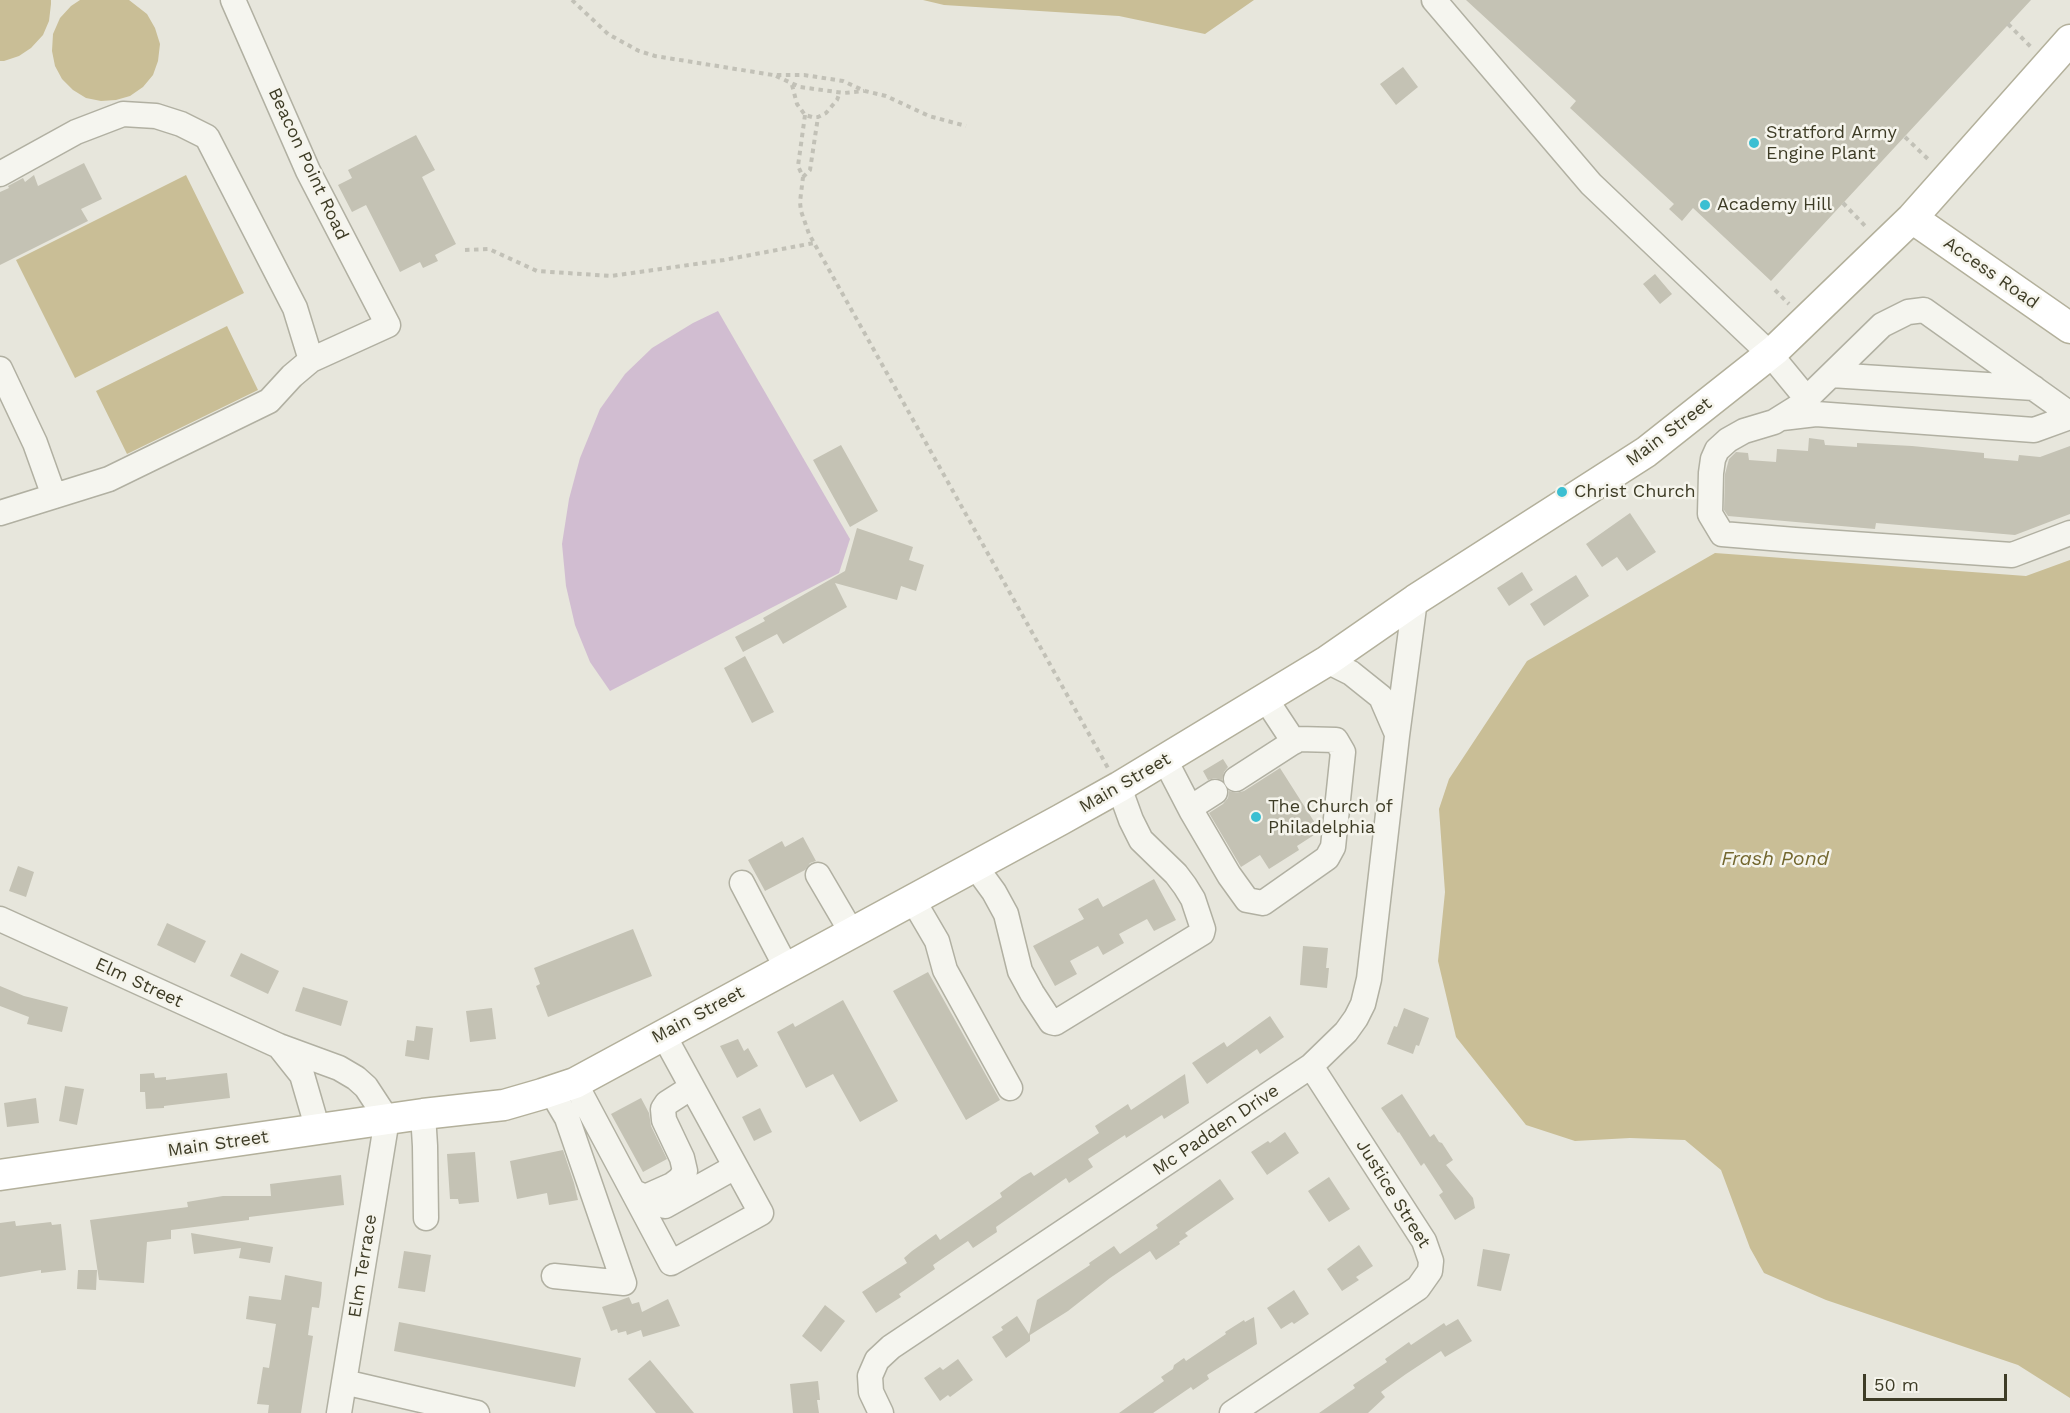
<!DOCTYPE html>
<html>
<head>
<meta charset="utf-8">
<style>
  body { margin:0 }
  #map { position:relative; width:2070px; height:1413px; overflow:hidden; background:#e7e6dc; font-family:"Work Sans",sans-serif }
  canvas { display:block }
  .scale { position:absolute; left:1863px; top:1374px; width:144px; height:27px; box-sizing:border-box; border:3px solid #3e3c26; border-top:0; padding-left:8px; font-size:18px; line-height:21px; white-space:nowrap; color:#3e3c26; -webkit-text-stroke:4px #f5f4ec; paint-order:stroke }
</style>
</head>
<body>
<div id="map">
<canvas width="2070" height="1413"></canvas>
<div class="scale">50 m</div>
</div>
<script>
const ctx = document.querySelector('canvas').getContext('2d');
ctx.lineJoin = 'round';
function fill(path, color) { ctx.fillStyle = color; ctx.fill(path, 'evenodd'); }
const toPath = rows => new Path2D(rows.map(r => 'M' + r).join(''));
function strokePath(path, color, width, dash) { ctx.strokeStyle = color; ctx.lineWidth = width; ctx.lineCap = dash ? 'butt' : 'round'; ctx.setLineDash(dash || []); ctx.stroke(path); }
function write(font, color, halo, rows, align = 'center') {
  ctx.font = font + ' "Work Sans",sans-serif'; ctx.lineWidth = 5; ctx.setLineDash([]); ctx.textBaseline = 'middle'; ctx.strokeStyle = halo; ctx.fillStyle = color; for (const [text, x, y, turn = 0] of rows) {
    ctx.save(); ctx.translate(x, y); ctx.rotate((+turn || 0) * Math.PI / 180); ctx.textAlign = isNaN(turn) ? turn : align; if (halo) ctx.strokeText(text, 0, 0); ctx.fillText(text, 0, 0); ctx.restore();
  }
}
fill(toPath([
  [718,311,850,539,839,573,610,691,590,662,575,625,566,586,562,544,569,499,580,458,600,409,625,374,652,348,693,323]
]), '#d1bdd1');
fill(toPath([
  [0,0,51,0,51,4,49,21,43,35,31,48,19,56,4,61,0,61],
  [80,0,129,0,147,14,155,28,160,44,158,61,153,75,143,87,130,96,116,100,101,101,86,98,73,90,62,79,55,66,52,51,53,34,60,18,71,6],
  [923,0,1254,0,1205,34,1119,16,944,5],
  [186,175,244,293,75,378,16,260],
  [227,326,258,390,127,454,96,391],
  [1715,553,2026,576,2070,560,2070,1398,2018,1365,1826,1300,1764,1273,1750,1248,1721,1170,1685,1140,1630,1138,1575,1141,1526,1125,1456,1037,1438,961,1445,892,1439,809,1449,779,1527,661]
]), '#c9be96');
fill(toPath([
  [1466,0,2031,0,1771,281,1693,208,1682,221,1669,209,1674,204,1570,108,1576,101],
  [1403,67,1418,87,1396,105,1380,84],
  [416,135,435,170,422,177,456,244,435,255,438,261,423,268,420,262,400,272,366,205,352,212,338,185,352,178,348,170],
  [84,163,102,199,81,209,88,221,0,265,0,192,9,188,8,186,23,178,25,182,34,175,38,186],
  [1655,274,1672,294,1660,304,1643,284],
  [1809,438,1824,440,1825,445,1857,447,1857,443,1912,446,1984,453,1984,458,2018,461,2019,455,2040,457,2070,446,2070,514,2015,535,1876,523,1875,529,1728,516,1724,510,1725,474,1729,459,1736,452,1748,453,1749,460,1776,462,1777,449,1808,451],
  [841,445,878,511,850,527,813,460],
  [1630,513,1656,552,1627,571,1617,557,1602,567,1586,544],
  [857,528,913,547,909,560,924,565,916,591,901,586,897,600,835,583,847,607,783,644,777,634,743,652,735,637,765,621,763,618,845,571],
  [1522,572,1533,590,1509,606,1497,588],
  [1576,575,1589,596,1544,626,1530,604],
  [745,656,774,712,752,723,724,668],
  [1223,759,1228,767,1224,772,1222,780,1215,778,1208,780,1203,771],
  [1280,768,1315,823,1309,827,1314,835,1297,846,1299,850,1269,869,1260,855,1241,867,1209,813,1223,804,1228,798,1229,791,1236,793,1244,791],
  [803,837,816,861,810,863,805,870,765,891,748,860,782,841,785,847],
  [18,866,34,872,26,897,9,891],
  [1154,879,1176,920,1154,931,1147,919,1119,934,1124,943,1103,955,1098,946,1070,961,1077,974,1055,986,1033,946,1084,919,1078,909,1098,898,1103,907],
  [167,923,206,941,195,963,157,945],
  [633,929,652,976,548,1017,536,986,540,984,534,968],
  [1303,946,1328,948,1326,968,1329,968,1327,988,1300,985],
  [241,953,279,971,268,994,230,976],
  [928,972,1000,1100,966,1120,893,991],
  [0,986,24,996,68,1007,62,1032,27,1024,29,1017,0,1006],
  [303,987,348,1001,341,1026,295,1011],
  [843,1000,898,1101,860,1122,833,1074,806,1088,777,1032,793,1023,795,1027],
  [492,1008,496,1039,470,1042,466,1011],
  [1404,1008,1429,1018,1419,1046,1416,1045,1413,1054,1387,1044,1394,1026,1397,1027],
  [1270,1016,1284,1037,1260,1054,1257,1049,1207,1084,1192,1063,1224,1042,1227,1047],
  [416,1026,433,1028,429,1060,405,1056,407,1040,414,1041],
  [738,1039,744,1051,748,1048,758,1066,737,1078,720,1046],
  [154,1073,155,1078,166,1077,166,1080,227,1073,230,1098,164,1106,164,1108,146,1109,145,1092,140,1092,140,1074],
  [1185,1074,1189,1103,1164,1119,1162,1115,1126,1138,1125,1135,1088,1159,1093,1167,1069,1183,1066,1178,996,1227,997,1232,973,1248,968,1241,933,1265,935,1269,899,1294,901,1297,876,1313,862,1292,907,1263,904,1258,912,1251,936,1234,940,1240,1002,1197,1000,1193,1022,1177,1031,1172,1034,1176,1099,1133,1095,1126,1128,1104,1131,1110],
  [65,1086,84,1089,77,1125,59,1121],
  [1402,1094,1430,1137,1434,1134,1439,1142,1442,1143,1453,1160,1446,1165,1473,1198,1475,1208,1455,1220,1439,1195,1443,1192,1424,1163,1421,1166,1399,1132,1398,1133,1381,1108],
  [36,1098,39,1123,7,1127,4,1103],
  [641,1098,649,1113,651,1126,667,1159,643,1172,611,1114],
  [760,1108,772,1132,754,1141,742,1117],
  [1285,1132,1299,1153,1267,1175,1251,1152,1268,1141,1270,1143],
  [563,1150,574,1183,578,1200,549,1205,547,1193,517,1199,510,1161],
  [475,1152,479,1202,459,1204,458,1199,450,1199,447,1154],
  [341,1175,344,1205,249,1217,249,1220,171,1230,171,1239,147,1242,144,1283,99,1280,90,1220,188,1207,187,1202,223,1196,271,1196,270,1184],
  [1329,1177,1350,1209,1329,1222,1308,1191],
  [1220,1179,1234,1199,1185,1233,1188,1236,1179,1242,1180,1244,1156,1260,1150,1251,1110,1278,1068,1311,1030,1335,1030,1341,1006,1358,992,1337,1003,1330,1001,1327,1017,1316,1029,1334,1037,1300,1090,1265,1089,1263,1114,1246,1120,1254,1158,1228,1156,1225],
  [15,1221,16,1226,51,1222,52,1225,61,1224,66,1270,41,1273,41,1270,0,1277,0,1223],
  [191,1233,273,1247,270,1263,239,1258,241,1248,194,1254],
  [1359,1245,1373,1266,1356,1277,1359,1280,1342,1291,1327,1269],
  [1483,1249,1510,1254,1501,1291,1477,1286],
  [404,1251,431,1255,425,1292,398,1288],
  [78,1270,97,1270,96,1290,77,1289],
  [285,1275,322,1282,321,1295,319,1308,312,1307,308,1335,313,1336,301,1413,268,1413,269,1405,257,1404,263,1367,269,1368,276,1324,246,1319,249,1296,281,1300],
  [1294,1290,1309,1314,1294,1324,1292,1322,1281,1329,1267,1308],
  [629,1297,632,1304,639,1302,642,1312,668,1299,680,1326,643,1337,641,1330,627,1335,626,1331,618,1333,617,1329,611,1331,602,1307],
  [825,1305,845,1321,821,1352,802,1336],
  [1254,1317,1257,1344,1207,1375,1209,1379,1193,1390,1191,1387,1153,1413,1119,1413,1164,1381,1161,1377,1173,1369,1174,1365,1184,1358,1186,1361,1226,1334,1225,1332,1244,1320,1245,1322],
  [1458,1319,1472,1341,1445,1357,1441,1351,1406,1374,1381,1392,1385,1397,1368,1413,1319,1413,1355,1388,1353,1385,1387,1362,1385,1359,1409,1342,1411,1345,1444,1323,1446,1326],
  [399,1322,581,1358,575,1387,394,1351],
  [958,1359,973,1380,950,1397,948,1395,940,1401,924,1378,940,1367,943,1370],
  [650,1360,694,1413,656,1413,628,1379],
  [818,1381,820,1400,817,1400,819,1413,793,1413,790,1384]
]), '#c4c2b4');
const minor = toPath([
  [1434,0,1591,184,1770,354,1807,399],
  [0,174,76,132,123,114,156,116,181,124,207,137,295,308,311,360],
  [0,369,35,443,54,496],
  [1831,375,2034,388],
  [2070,414,1924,310,1908,312,1882,325,1798,407,1774,422,1744,431,1728,440,1717,450,1713,459,1711,473,1710,514,1722,534,1795,540,2012,555,2070,533],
  [1782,418,1816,414,2034,430,2070,417],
  [0,513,109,479,269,401,292,376,311,360,388,325,308,171,233,0],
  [1327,661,1351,673,1381,697,1397,734],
  [1265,698,1294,742],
  [1165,760,1192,812,1229,875,1247,900,1263,903,1327,858,1333,847,1343,752,1336,740,1298,739,1236,779],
  [1190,808,1215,792],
  [975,866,994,892,1006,914,1020,971,1032,993,1051,1022,1055,1023,1202,933,1203,929,1193,899,1185,886,1176,874,1141,840,1131,820,1119,787],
  [818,875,852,933],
  [742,883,786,967],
  [913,900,937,941,945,970,1010,1088],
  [0,919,279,1046,339,1068,356,1078,366,1087,387,1119,339,1413],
  [279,1046,302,1075,318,1130],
  [575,1083,671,1263,761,1213,663,1034],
  [551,1091,567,1118,624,1283,554,1276],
  [423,1114,425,1146,426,1218],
  [634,1192,645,1197,672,1185,680,1179,685,1171,682,1158,664,1120,663,1109,667,1103,692,1087],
  [665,1206,735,1167],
  [344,1382,477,1413],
  [881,1413,871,1392,870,1376,877,1360,891,1347,1311,1066,1346,1032,1356,1018,1363,1004,1369,979,1397,736,1415,600],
  [1232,1413,1418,1288,1430,1271,1431,1261,1424,1241,1311,1066]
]);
const major = toPath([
  [1912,218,2070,328],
  [0,1175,423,1114,504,1105,542,1094,575,1083,1060,820,1119,787,1327,661,1415,600,1646,452,1775,350,1912,218,2070,40]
]);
strokePath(minor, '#b1b0a2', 27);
strokePath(major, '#b3b09b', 33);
strokePath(toPath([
  [572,0,608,34,639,51,655,56,773,75,804,75,843,81,865,91,886,96,929,116,966,126],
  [2008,24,2031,47],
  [776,76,800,87,844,93,864,91],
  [792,85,797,104,805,115,812,117,818,117,826,113,837,100,840,92],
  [805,115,798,166,803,177,800,202,801,211,809,234,1108,768],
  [1905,137,1930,161],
  [803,177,810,170,818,117],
  [1843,203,1867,228],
  [465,250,489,249,537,271,611,276,724,260,814,243],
  [1775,290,1789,304]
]), '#c2c1b7', 4, [4.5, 4.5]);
strokePath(minor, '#f5f5ef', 24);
strokePath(major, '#fff', 30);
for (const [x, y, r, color] of [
  [1754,143,6,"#3bbfd2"],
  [1705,205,6,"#3bbfd2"],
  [1562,492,6,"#3bbfd2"],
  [1256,817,6,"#3bbfd2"]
]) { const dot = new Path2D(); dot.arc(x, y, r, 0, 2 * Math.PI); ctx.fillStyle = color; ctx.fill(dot); strokePath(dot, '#f5f4ec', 2); }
write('18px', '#3e3c26', '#f5f4ec', [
  ["Stratford Army",1766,133],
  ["Engine Plant",1766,154],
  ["Academy Hill",1717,205],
  ["Christ Church",1574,492],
  ["The Church of",1268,807],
  ["Philadelphia",1268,828]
], 'left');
write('18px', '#3e3c26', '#f5f4ec', [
  ["Beacon Point Road",308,164,65],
  ["Access Road",1991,273,35],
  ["Main Street",1669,432,-37],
  ["Main Street",1125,783,-30],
  ["Elm Street",139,983,25],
  ["Main Street",698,1015,-28],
  ["Mc Padden Drive",1216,1130,-34],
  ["Main Street",218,1144,-8],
  ["Justice Street",1393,1194,58],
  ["Elm Terrace",363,1266,-81]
]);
write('italic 20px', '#73672f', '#f5f4ec', [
  ["Frash Pond",1775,859]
]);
</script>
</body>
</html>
